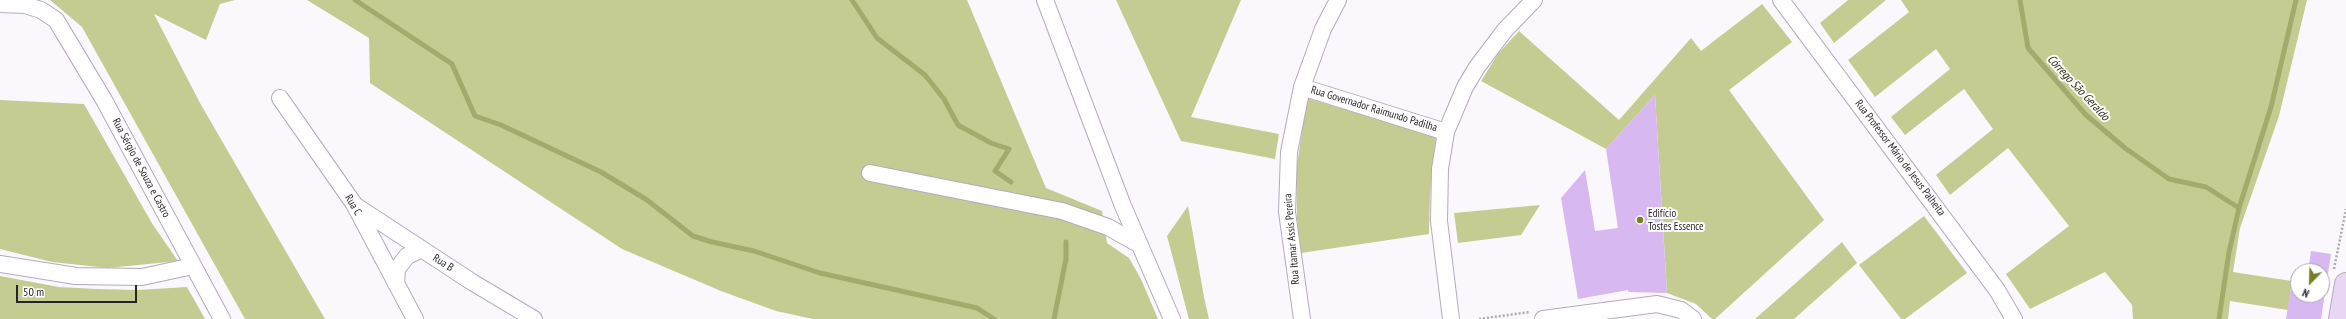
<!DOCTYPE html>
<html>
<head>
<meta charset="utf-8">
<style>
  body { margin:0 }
  #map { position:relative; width:2346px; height:319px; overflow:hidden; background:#fbf8fd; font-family:"PT Sans Narrow",sans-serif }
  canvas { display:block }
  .north { position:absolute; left:2290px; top:263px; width:40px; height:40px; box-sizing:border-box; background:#fff; border:1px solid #a9a7aa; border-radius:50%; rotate:203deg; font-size:11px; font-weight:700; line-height:16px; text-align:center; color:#27232b }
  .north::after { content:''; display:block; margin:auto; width:14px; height:18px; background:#787d27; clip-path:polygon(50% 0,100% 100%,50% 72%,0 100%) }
  .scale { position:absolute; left:16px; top:285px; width:121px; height:18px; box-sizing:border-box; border:2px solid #27232b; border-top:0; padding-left:5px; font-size:12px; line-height:14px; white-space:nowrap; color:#27232b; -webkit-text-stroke:3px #fff; paint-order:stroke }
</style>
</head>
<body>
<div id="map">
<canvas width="2346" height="319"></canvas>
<div class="north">N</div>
<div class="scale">50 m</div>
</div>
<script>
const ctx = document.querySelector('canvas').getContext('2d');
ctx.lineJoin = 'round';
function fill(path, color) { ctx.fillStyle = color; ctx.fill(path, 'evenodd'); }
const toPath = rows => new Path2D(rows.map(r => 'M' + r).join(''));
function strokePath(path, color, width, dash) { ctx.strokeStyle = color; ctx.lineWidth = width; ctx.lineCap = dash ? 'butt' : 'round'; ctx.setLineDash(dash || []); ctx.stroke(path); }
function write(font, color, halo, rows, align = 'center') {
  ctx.font = font + ' "PT Sans Narrow",sans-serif'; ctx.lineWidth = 4; ctx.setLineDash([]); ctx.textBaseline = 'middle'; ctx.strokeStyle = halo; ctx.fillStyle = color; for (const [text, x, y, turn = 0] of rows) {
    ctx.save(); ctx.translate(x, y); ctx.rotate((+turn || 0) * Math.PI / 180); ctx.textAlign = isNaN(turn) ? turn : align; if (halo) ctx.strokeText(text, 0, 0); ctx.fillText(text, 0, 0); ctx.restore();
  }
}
fill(toPath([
  [50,0,235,0,220,4,206,40,154,14,200,103,325,319,245,319,82,27],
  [307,0,967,0,1046,188,1102,211,1107,243,1129,258,1141,279,1158,319,813,319,776,311,721,291,622,249,370,83,369,38],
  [1116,0,1241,0,1191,117,1279,134,1275,159,1181,141],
  [1848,0,1886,0,1834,43,1820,23],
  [1901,0,2307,0,2279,116,2240,228,2233,272,2292,281,2288,310,2230,301,2228,319,2133,319,2132,305,2105,272,2030,309,2006,274,2069,226,2008,148,1950,195,1936,175,1993,129,1964,89,1905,135,1891,117,1950,69,1936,49,1875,97,1848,60,1909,12],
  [1762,4,1792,42,1729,90,1824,220,1715,319,1712,319,1696,304,1667,293,1655,95,1606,149,1481,81,1498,54,1519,31,1619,120,1691,38,1701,51],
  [1307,98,1436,137,1430,194,1429,234,1301,253,1297,219,1296,172],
  [0,100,84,104,153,225,178,261,108,268,52,262,0,249],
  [1540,205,1521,235,1458,243,1454,213],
  [1188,206,1204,297,1209,319,1189,319,1167,236],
  [1924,216,1967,273,1905,319,1901,319,1859,265],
  [1842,242,1857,263,1794,319,1755,319],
  [0,276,59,287,96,289,138,290,187,287,205,319,0,319]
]), '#c5cc92');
strokePath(toPath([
  [355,0,452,64,475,116,501,125,601,172,647,200,693,236,712,242,754,251,820,273,977,308,994,319],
  [852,0,877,38,925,75,944,99,958,125,991,143,1009,149,995,171,1011,182],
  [2020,0,2028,48,2086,115,2125,148,2169,179,2206,187,2239,208],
  [1054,319,1066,259,1066,242],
  [2219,319,2229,252,2239,208,2271,107,2296,0]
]), '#a4aa6b', 5);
fill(toPath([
  [1655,95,1667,293,1628,292,1628,290,1578,299,1561,198,1585,170,1595,231,1618,228,1606,149],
  [2311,251,2331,254,2321,319,2286,319,2292,281,2298,282,2298,295,2322,295,2322,271,2308,271]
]), '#d8b8f0');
const street = toPath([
  [1045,0,1123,206,1172,319],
  [1781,0,1997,290,2014,319],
  [0,4,25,5,41,10,56,20,104,100,222,319],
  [1302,87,1446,132],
  [280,98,354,204,415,319],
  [870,173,1062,211,1108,227,1140,245],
  [356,206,472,282,534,319],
  [0,264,76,276,142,277,193,266],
  [396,284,397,269,407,256,422,249],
  [1302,319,1287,212,1289,152,1302,87,1323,29,1338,0],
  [1451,319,1439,221,1440,169,1446,132,1465,87,1477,67,1505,30,1534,0],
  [1543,319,1657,304,1681,310,1693,319]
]);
const secondary = toPath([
  [2340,319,2346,284]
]);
strokePath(street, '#b5a9be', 18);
strokePath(secondary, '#b5a9be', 24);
strokePath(toPath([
  [2334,269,2346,209],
  [1479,319,1530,312]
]), '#aca9af', 2.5, [2, 2]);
strokePath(street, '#fff', 16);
strokePath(secondary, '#e9d6f5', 22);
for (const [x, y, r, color] of [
  [1640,220,4,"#787d27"]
]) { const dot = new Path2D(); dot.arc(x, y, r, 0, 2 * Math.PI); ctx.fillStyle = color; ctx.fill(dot); strokePath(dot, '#fff', 1.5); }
write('11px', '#27232b', '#fff', [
  ["Rua Governador Raimundo Padilha",1374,109,17],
  ["Rua Professor Mário de Jesus Palheita",1900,158,53],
  ["Rua Sérgio de Souza e Castro",141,168,62],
  ["Rua C",353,205,59],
  ["Rua Itamar Assis Pereira",1292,239,-95],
  ["Rua B",443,263,33]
]);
write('11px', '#27232b', '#fff', [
  ["Edifício",1648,214],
  ["Tostes Essence",1648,227]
], 'left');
write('italic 12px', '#2a2c0f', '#fff', [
  ["Córrego São Geraldo",2078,88,47]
]);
</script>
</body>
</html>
